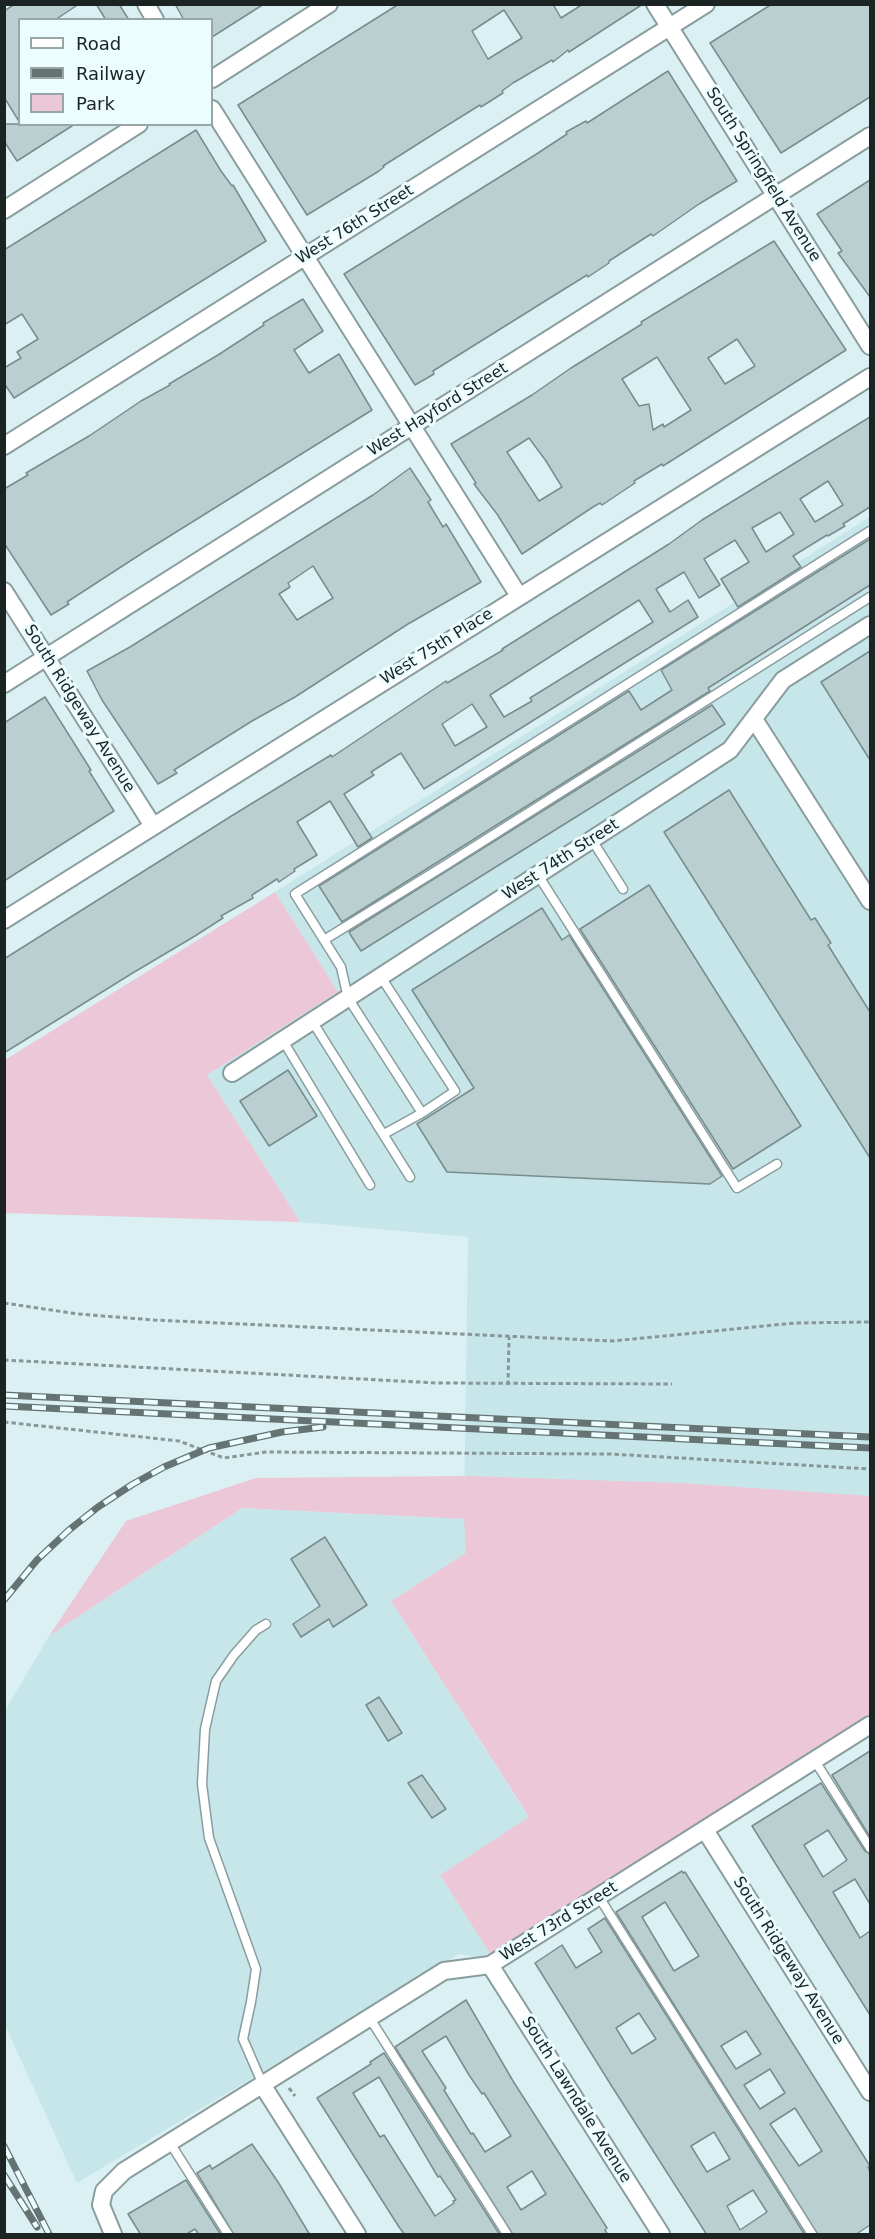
<!DOCTYPE html>
<html>
<head>
<meta charset="utf-8">
<style>
  body { margin:0 }
  #map { position:relative; width:875px; height:2239px; overflow:hidden; background:#dbf0f2; font-family:"DejaVu Sans",sans-serif }
  canvas { display:block }
  .frame { position:absolute; inset:0; border:6px solid #1b2323; pointer-events:none }
  .legend { position:absolute; left:18px; top:18px; width:195px; height:108px; box-sizing:border-box; background:#ebfdfe; border:2px solid #98a6a6; margin:0; padding:8px 10px; list-style:none; font-size:18px; color:#1b2323 }
  .legend li { display:flex; align-items:center; gap:12px; height:30px }
  .legend b { width:30px; border:2px solid #98a6a6 }
</style>
</head>
<body>
<div id="map">
<canvas width="875" height="2239"></canvas>
<div class="frame"></div>
<ul class="legend">
<li><b style="height:8px;background:#fff"></b>Road</li>
<li><b style="height:8px;background:#667373"></b>Railway</li>
<li><b style="height:16px;background:#ebc7d8"></b>Park</li>
</ul>
</div>
<script>
const ctx = document.querySelector('canvas').getContext('2d');
ctx.lineJoin = 'round';
function fill(path, color) { ctx.fillStyle = color; ctx.fill(path, 'evenodd'); }
const toPath = rows => new Path2D(rows.map(r => 'M' + r).join(''));
function strokePath(path, color, width, dash) { ctx.strokeStyle = color; ctx.lineWidth = width; ctx.lineCap = dash ? 'butt' : 'round'; ctx.setLineDash(dash || []); ctx.stroke(path); }
function write(font, color, halo, rows, align = 'center') {
  ctx.font = font + ' "DejaVu Sans",sans-serif'; ctx.lineWidth = 6; ctx.setLineDash([]); ctx.textBaseline = 'middle'; ctx.strokeStyle = halo; ctx.fillStyle = color; for (const [text, x, y, turn = 0] of rows) {
    ctx.save(); ctx.translate(x, y); ctx.rotate((+turn || 0) * Math.PI / 180); ctx.textAlign = isNaN(turn) ? turn : align; if (halo) ctx.strokeText(text, 0, 0); ctx.fillText(text, 0, 0); ctx.restore();
  }
}
fill(toPath([
  [870,517,870,1541,466,1553,391,1601,529,1818,440,1875,491,1955,484,1958,459,1954,77,2183,5,2025,6,1709,49,1636,242,1508,464,1519,468,1237,300,1222,207,1075,338,992,275,892]
]), '#c7e6e9');
fill(toPath([
  [275,892,338,992,207,1075,300,1222,5,1213,5,1060],
  [466,1476,680,1483,870,1496,870,1719,491,1955,440,1875,529,1817,391,1601,466,1553,464,1519,242,1508,49,1636,126,1521,256,1478]
]), '#ebc7d8');
const building = toPath([
  [15,4,79,4,55,20,20,20,20,123,4,97,4,11,15,4],
  [96,4,119,4,129,20,106,20,96,4],
  [175,4,264,4,212,37,212,20,184,20,175,4],
  [399,4,553,4,561,18,583,4,643,4,569,52,568,50,553,62,552,60,513,83,502,91,503,93,481,107,480,105,443,128,383,166,384,167,379,171,307,215,238,105,399,4],
  [504,10,522,38,488,59,472,31,504,10],
  [772,4,870,4,870,97,781,153,710,43,772,4],
  [668,71,737,181,699,204,653,236,651,234,609,261,609,263,588,277,587,275,550,298,433,371,434,374,415,385,344,274,535,155,567,134,566,132,586,121,587,123,668,71],
  [4,124,75,124,17,161,4,141,4,124],
  [196,130,221,171,232,186,233,185,266,241,14,398,4,383,4,368,21,358,17,352,38,339,22,314,4,325,4,250,196,130],
  [870,180,870,297,838,253,842,251,817,214,870,180],
  [774,241,846,350,663,466,662,464,634,481,635,483,602,505,600,503,593,507,522,554,497,514,474,484,476,483,451,444,532,395,571,368,642,324,641,322,774,241],
  [737,339,755,366,725,384,708,358,737,339],
  [657,357,691,410,664,427,663,424,653,430,649,404,639,406,622,379,657,357],
  [529,438,546,461,562,487,539,501,507,452,529,438],
  [303,299,323,331,294,350,309,373,339,354,372,410,144,552,67,602,69,604,51,615,4,543,4,489,28,475,26,473,89,436,141,401,170,385,169,384,218,355,264,325,263,323,303,299],
  [870,417,870,507,843,524,845,526,828,536,827,535,793,556,801,567,738,607,721,579,749,562,735,540,704,559,720,585,699,598,684,572,656,589,670,612,688,600,698,617,424,789,401,753,371,772,374,775,344,794,372,838,358,847,330,801,297,822,317,855,294,869,295,871,279,882,277,879,252,895,253,898,221,916,223,918,195,936,131,974,4,1053,4,959,233,815,331,755,332,757,446,681,447,683,503,650,502,649,669,544,702,520,870,417],
  [828,481,843,505,815,522,800,499,828,481],
  [780,512,794,534,766,552,752,528,780,512],
  [639,600,653,622,530,698,532,701,504,717,490,695,639,600],
  [472,704,487,727,455,746,442,724,472,704],
  [410,468,431,500,428,502,443,527,446,524,481,582,408,624,295,697,252,721,174,770,177,773,158,784,102,700,87,671,130,647,272,558,373,495,410,468],
  [313,566,333,598,297,620,279,594,290,587,288,583,313,566],
  [870,539,870,585,708,688,710,691,342,922,319,886,629,691,641,710,672,690,661,670,870,539],
  [870,651,870,760,821,682,870,651],
  [45,697,91,770,89,771,114,811,4,881,4,723,45,697],
  [712,705,725,724,361,951,350,934,349,932,712,705],
  [729,790,811,920,815,918,831,943,828,945,870,1012,870,1158,664,832,729,790],
  [649,885,801,1126,733,1169,580,929,649,885],
  [542,908,562,940,569,935,722,1176,710,1184,447,1172,417,1124,474,1088,412,990,542,908],
  [288,1070,317,1116,269,1146,240,1101,288,1070],
  [325,1537,367,1605,333,1627,329,1619,301,1637,293,1624,320,1606,291,1559,325,1537],
  [379,1697,402,1733,388,1741,366,1705,379,1697],
  [870,1751,870,1837,832,1775,870,1751],
  [422,1775,446,1809,432,1818,408,1783,422,1775],
  [821,1783,865,1851,870,1854,870,1904,855,1879,833,1892,860,1938,870,1931,870,2015,752,1826,821,1783],
  [828,1830,847,1860,823,1877,804,1845,828,1830],
  [682,1871,683,1873,685,1872,870,2166,868,2167,870,2172,870,2225,855,2235,818,2235,616,1912,682,1871],
  [665,1902,699,1956,674,1971,642,1917,665,1902],
  [746,2031,761,2054,736,2069,721,2046,746,2031],
  [770,2069,785,2093,760,2109,744,2085,770,2069],
  [795,2108,822,2151,799,2166,770,2124,795,2108],
  [605,1918,805,2235,707,2235,611,2085,535,1963,562,1945,576,1968,602,1952,588,1929,605,1918],
  [639,2013,656,2039,632,2054,616,2028,639,2013],
  [714,2132,730,2159,707,2172,691,2146,714,2132],
  [753,2190,767,2212,740,2230,727,2206,753,2190],
  [466,2000,513,2081,607,2228,605,2230,608,2235,513,2235,395,2047,466,2000],
  [446,2036,469,2075,482,2094,484,2093,511,2136,485,2152,473,2133,471,2134,444,2090,446,2088,422,2051,446,2036],
  [532,2171,546,2194,521,2210,507,2187,532,2171],
  [384,2053,500,2235,405,2235,399,2227,317,2098,371,2064,370,2062,384,2053],
  [379,2077,438,2177,440,2176,456,2200,453,2201,454,2203,435,2216,384,2135,380,2137,353,2093,379,2077],
  [252,2144,278,2182,310,2235,234,2235,197,2173,210,2165,212,2169,252,2144],
  [186,2180,221,2235,199,2235,195,2229,185,2235,141,2235,128,2214,186,2180]
]);
fill(building, '#bacfd0');
strokePath(building, '#788c8e', 1.5);
const lane = toPath([
  [592,840,623,889],
  [538,875,737,1188,777,1164],
  [324,940,444,866,870,597],
  [381,977,455,1091,422,1113],
  [312,1021,410,1177],
  [282,1039,370,1185],
  [384,1134,422,1113,348,998,341,967,295,894,870,531],
  [815,1761,870,1848],
  [599,1897,812,2234],
  [369,2017,507,2234],
  [263,2085,243,2039,251,2002,256,1969,209,1838,202,1784,205,1729,216,1681,234,1655,256,1630,266,1624],
  [170,2143,228,2234]
]);
const street = toPath([
  [146,4,155,20],
  [655,4,870,346],
  [212,79,329,4],
  [212,109,519,596],
  [4,210,139,124],
  [4,446,706,4],
  [4,591,153,826],
  [4,684,870,136],
  [754,719,870,901],
  [4,920,870,377],
  [232,1073,730,750,783,680,870,625],
  [705,1830,870,2092],
  [490,1965,661,2234],
  [263,2086,357,2234],
  [113,2234,101,2205,104,2191,124,2171,444,1971,490,1965,870,1725]
]);
strokePath(lane, '#899d9f', 11);
strokePath(street, '#899d9f', 20);
strokePath(toPath([
  [4,1303,78,1314,154,1320,613,1341,795,1323,870,1322],
  [4,1360,437,1383,672,1384],
  [508,1385,509,1337],
  [4,1422,179,1441,224,1458,266,1452,611,1454,870,1469],
  [289,2088,295,2096]
]), '#889798', 3, [4.5, 3]);
strokePath(lane, '#fff', 8);
strokePath(street, '#fff', 16);
const rail = toPath([
  [4,1395,870,1437],
  [4,1406,870,1448],
  [4,1600,37,1560,69,1530,98,1507,133,1484,164,1467,209,1448,282,1432,323,1427],
  [4,2146,49,2234],
  [4,2175,37,2227]
]);
strokePath(rail, '#667373', 7);
strokePath(rail, '#ebfdfe', 4.5, [14]);
write('16px', '#1b2323', '#ebfdfe', [
  ["South Springfield Avenue",763,175,58],
  ["West 76th Street",355,225,-32],
  ["West Hayford Street",438,410,-32],
  ["West 75th Place",437,647,-32],
  ["South Ridgeway Avenue",79,709,58],
  ["West 74th Street",561,860,-33],
  ["West 73rd Street",559,1922,-32],
  ["South Ridgeway Avenue",788,1961,58],
  ["South Lawndale Avenue",576,2100,58]
]);
</script>
</body>
</html>
